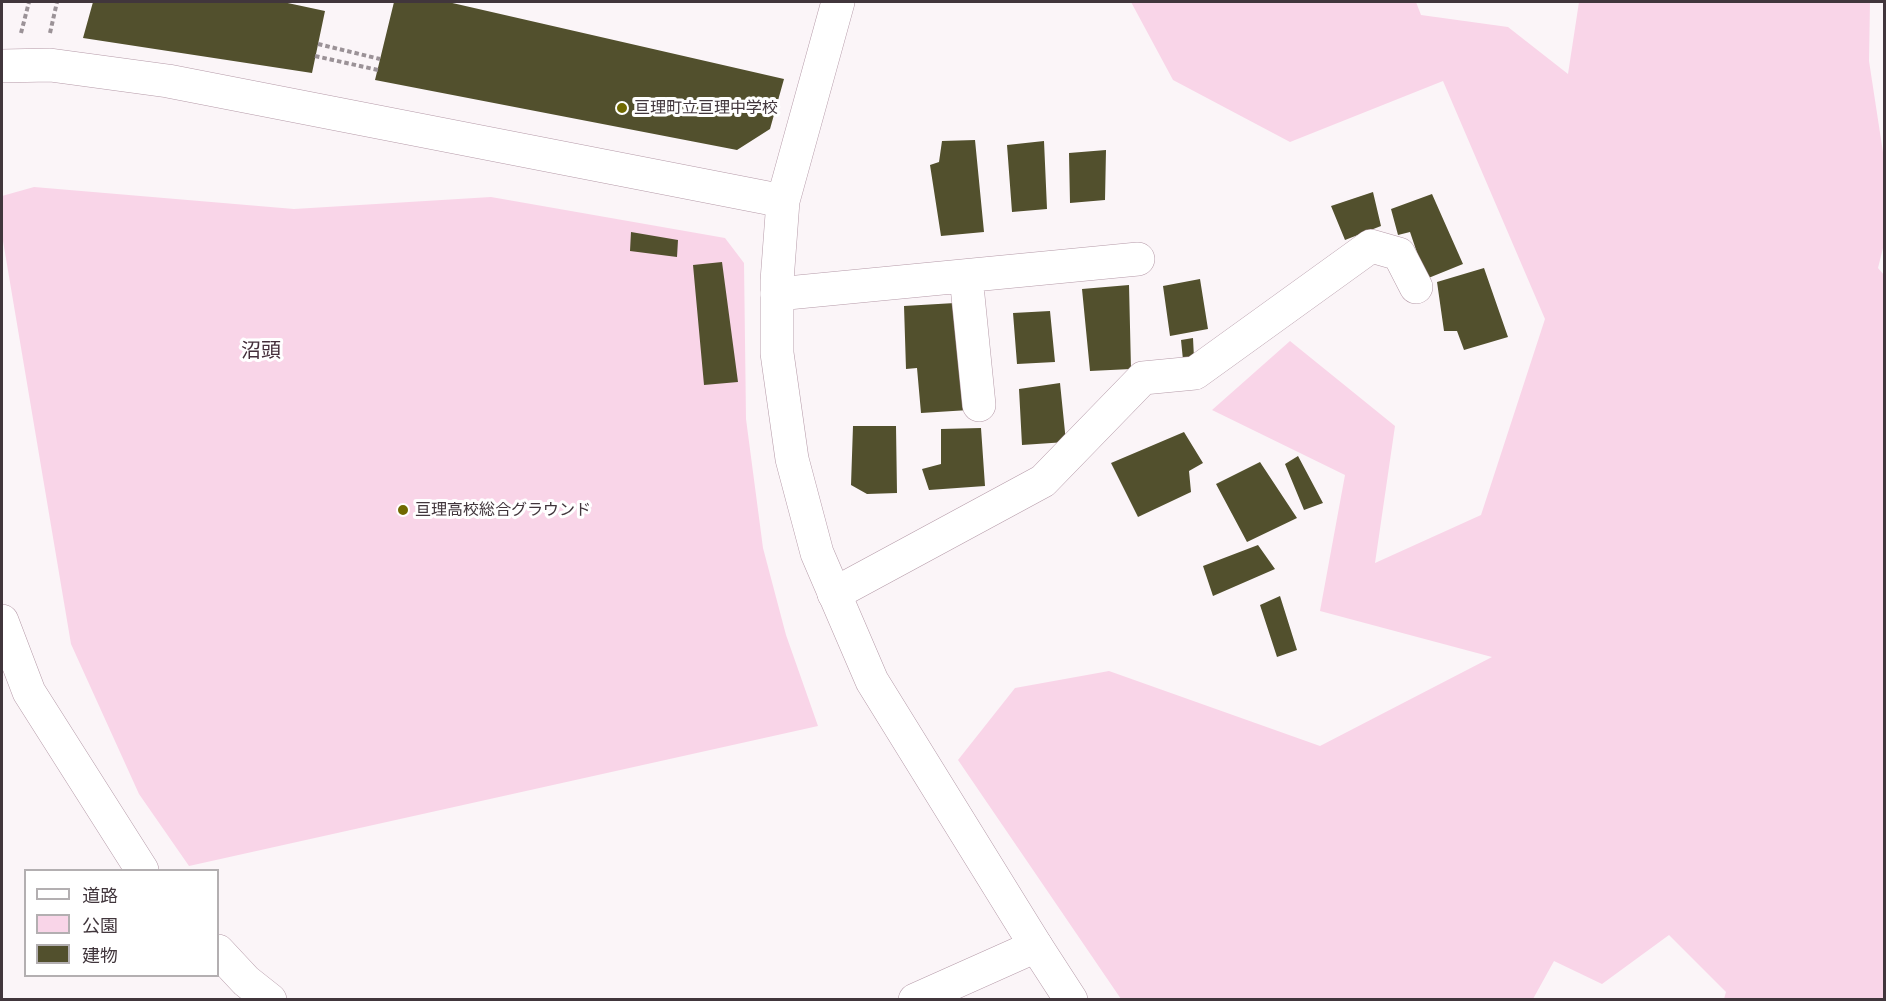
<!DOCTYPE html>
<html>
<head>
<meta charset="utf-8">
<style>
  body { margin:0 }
  #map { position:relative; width:1886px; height:1001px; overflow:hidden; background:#fbf5f8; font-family:Cabin,"Noto Sans JP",sans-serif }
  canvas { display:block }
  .frame { position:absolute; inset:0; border:3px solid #41363c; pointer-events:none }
  .legend { position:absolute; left:24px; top:869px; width:195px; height:108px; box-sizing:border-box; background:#fff; border:2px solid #b3afb1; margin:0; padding:8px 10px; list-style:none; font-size:18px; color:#41363c }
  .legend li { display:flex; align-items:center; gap:12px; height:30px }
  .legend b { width:30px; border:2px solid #b3afb1 }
</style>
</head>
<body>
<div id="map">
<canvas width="1886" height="1001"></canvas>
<div class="frame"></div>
<ul class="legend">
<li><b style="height:8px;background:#fff"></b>道路</li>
<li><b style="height:16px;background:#f9d5e8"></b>公園</li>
<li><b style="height:16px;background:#52502d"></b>建物</li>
</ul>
</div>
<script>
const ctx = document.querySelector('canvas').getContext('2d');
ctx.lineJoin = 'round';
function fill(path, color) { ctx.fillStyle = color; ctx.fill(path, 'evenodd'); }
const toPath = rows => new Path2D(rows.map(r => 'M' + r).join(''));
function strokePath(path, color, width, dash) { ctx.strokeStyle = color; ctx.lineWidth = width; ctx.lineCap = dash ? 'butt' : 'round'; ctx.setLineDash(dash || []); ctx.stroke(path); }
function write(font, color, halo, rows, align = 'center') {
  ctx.font = font + ' Cabin,"Noto Sans JP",sans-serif'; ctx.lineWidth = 6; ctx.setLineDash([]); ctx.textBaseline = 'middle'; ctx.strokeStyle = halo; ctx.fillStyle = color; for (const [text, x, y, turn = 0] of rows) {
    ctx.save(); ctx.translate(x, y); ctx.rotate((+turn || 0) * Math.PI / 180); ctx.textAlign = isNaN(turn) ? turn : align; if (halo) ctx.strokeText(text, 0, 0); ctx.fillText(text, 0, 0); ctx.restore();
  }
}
fill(toPath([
  [1131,2,1416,2,1421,15,1508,27,1568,74,1579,2,1870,2,1869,61,1884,159,1884,244,1878,268,1884,275,1884,999,1724,999,1726,992,1669,935,1602,984,1554,961,1533,999,1121,999,958,760,1015,688,1109,671,1320,746,1492,657,1320,611,1345,475,1212,410,1290,341,1395,426,1375,563,1481,515,1545,319,1443,81,1290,142,1173,80],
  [34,187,294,209,491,197,725,238,744,263,746,419,763,548,786,635,818,726,189,866,139,794,71,644,2,235,2,196]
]), '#f9d5e8');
fill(toPath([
  [93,2,283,2,325,11,312,73,83,38],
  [394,2,448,2,784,79,770,129,737,150,375,80],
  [975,140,984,232,941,236,930,165,939,162,942,141],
  [1044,141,1047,209,1012,212,1007,145],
  [1106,150,1105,200,1070,203,1069,153],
  [1373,192,1381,226,1345,240,1331,206],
  [1432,194,1463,264,1426,279,1410,232,1398,235,1391,209],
  [631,232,678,240,677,257,630,251],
  [722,262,738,382,704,385,693,265],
  [1484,268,1508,337,1464,350,1457,331,1444,331,1437,282],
  [1200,279,1208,329,1170,336,1163,286],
  [1129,285,1131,369,1090,371,1082,289],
  [955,303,969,410,921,413,917,368,906,369,904,306],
  [1050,311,1055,362,1017,364,1013,313],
  [1193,338,1194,358,1183,360,1181,340],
  [1060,383,1066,442,1022,445,1019,389],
  [853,426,896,426,897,493,867,494,851,485],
  [981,428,985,486,929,490,922,469,941,464,941,429],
  [1184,432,1203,463,1189,471,1191,492,1138,517,1111,463],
  [1298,456,1323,503,1304,510,1285,464],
  [1260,462,1297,518,1247,542,1216,484],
  [1258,545,1275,569,1213,596,1203,566],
  [1280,596,1297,650,1277,657,1260,605]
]), '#52502d');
const street = toPath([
  [966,276,979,405],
  [777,294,1138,259],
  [834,594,1043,481,1143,378,1195,373,1371,246,1399,254,1416,287],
  [2,621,29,692,142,870],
  [218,951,246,981,270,1000],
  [915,1000,1036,946]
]);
const secondary = toPath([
  [838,2,783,201,777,281,777,353,792,459,817,553,872,681,1036,946,1071,1000],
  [2,66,50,65,168,81,783,201]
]);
strokePath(street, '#b59aa8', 34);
strokePath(secondary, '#b59aa8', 34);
strokePath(toPath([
  [21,33,29,2],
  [50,33,57,2],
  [318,44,380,59],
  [315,56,378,70]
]), '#9b9297', 4, [4.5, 3]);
strokePath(street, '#fff', 33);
strokePath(secondary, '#fff', 33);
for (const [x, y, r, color] of [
  [622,108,6,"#706900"],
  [403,510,6,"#706900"]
]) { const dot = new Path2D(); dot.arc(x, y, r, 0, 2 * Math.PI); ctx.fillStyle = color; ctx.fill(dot); strokePath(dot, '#fff', 2); }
write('16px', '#41363c', '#fff', [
  ["亘理町立亘理中学校",634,108],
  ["亘理高校総合グラウンド",415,510]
], 'left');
write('20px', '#442e3a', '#fff', [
  ["沼頭",261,351]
]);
</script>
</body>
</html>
